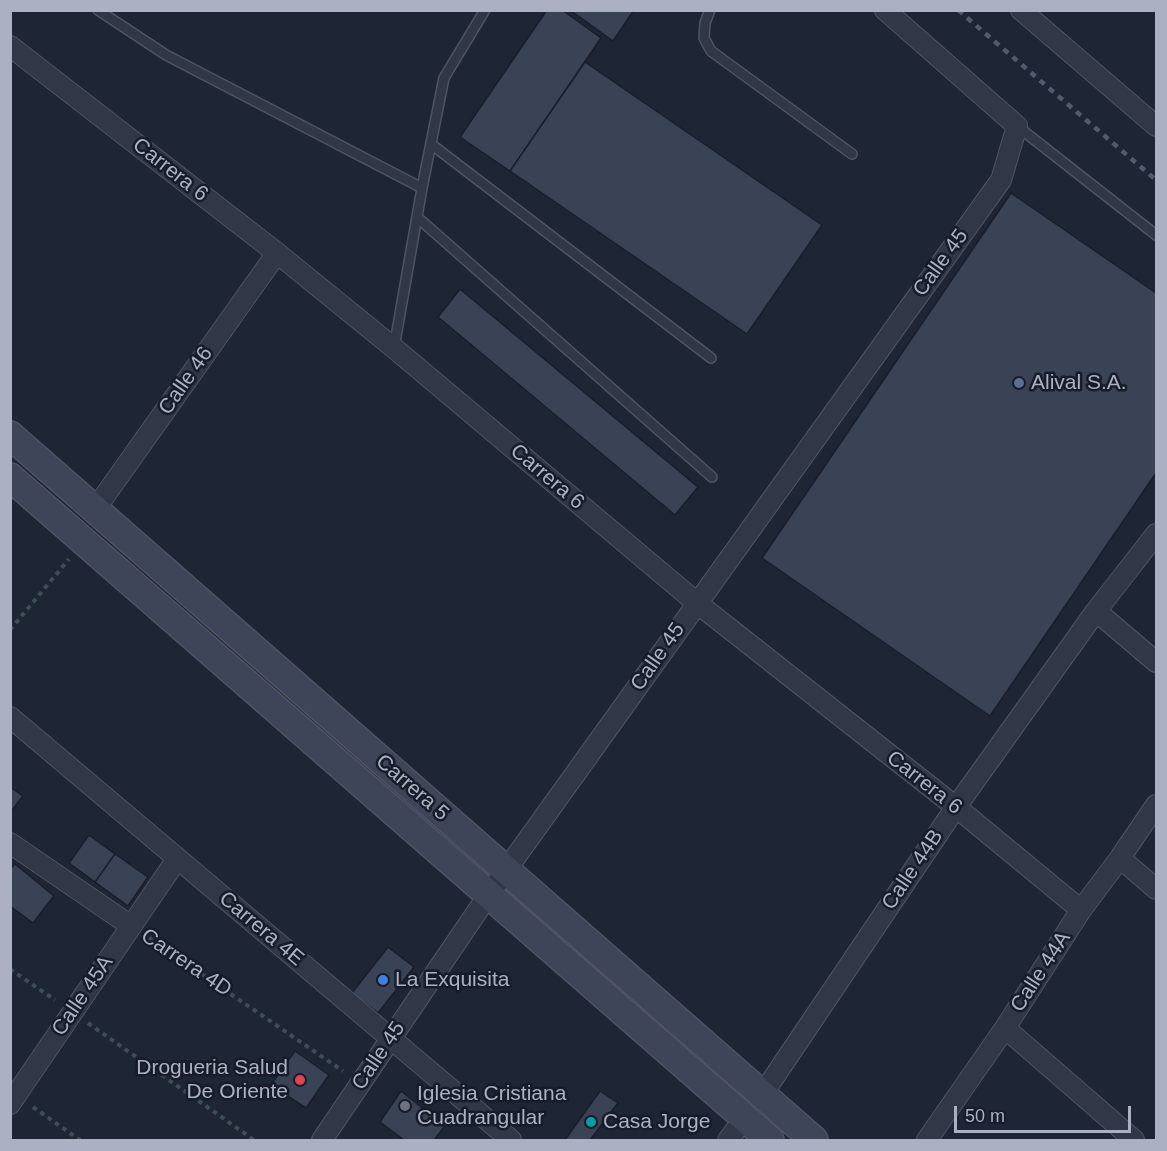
<!DOCTYPE html>
<html>
<head>
<meta charset="utf-8">
<style>
  body { margin:0 }
  #map { position:relative; width:1167px; height:1151px; overflow:hidden; background:#1e2535; font-family:Arial,sans-serif }
  canvas { display:block }
  .frame { position:absolute; inset:0; border:12px solid #abb1c3; pointer-events:none }
  .scale { position:absolute; left:954px; top:1106px; width:177px; height:27px; box-sizing:border-box; border:3px solid #abb1c3; border-top:0; padding-left:8px; font-size:18px; line-height:21px; white-space:nowrap; color:#abb1c3; -webkit-text-stroke:4px #171c2a; paint-order:stroke }
</style>
</head>
<body>
<div id="map">
<canvas width="1167" height="1151"></canvas>
<div class="frame"></div>
<div class="scale">50 m</div>
</div>
<script>
const ctx = document.querySelector('canvas').getContext('2d');
ctx.lineJoin = 'round';
function fill(path, color) { ctx.fillStyle = color; ctx.fill(path, 'evenodd'); }
const toPath = rows => new Path2D(rows.map(r => 'M' + r).join(''));
function strokePath(path, color, width, dash) { ctx.strokeStyle = color; ctx.lineWidth = width; ctx.lineCap = dash ? 'butt' : 'round'; ctx.setLineDash(dash || []); ctx.stroke(path); }
function write(font, color, halo, rows, align = 'center') {
  ctx.font = font + ' Arial,sans-serif'; ctx.lineWidth = 5; ctx.setLineDash([]); ctx.textBaseline = 'middle'; ctx.strokeStyle = halo; ctx.fillStyle = color; for (const [text, x, y, turn = 0] of rows) {
    ctx.save(); ctx.translate(x, y); ctx.rotate((+turn || 0) * Math.PI / 180); ctx.textAlign = isNaN(turn) ? turn : align; if (halo) ctx.strokeText(text, 0, 0); ctx.fillText(text, 0, 0); ctx.restore();
  }
}
const building = toPath([
  [547,10,562,10,601,38,510,171,460,137,547,10],
  [570,10,634,10,613,41,570,10],
  [585,62,822,225,747,334,510,171,585,62],
  [1011,193,1156,293,1156,473,990,716,762,558,1011,193],
  [460,289,698,487,675,515,438,317,460,289],
  [10,787,23,796,10,813,10,787],
  [89,835,115,854,95,882,69,863,89,835],
  [115,854,148,877,128,906,95,882,115,854],
  [15,864,54,896,33,923,10,906,10,869,15,864],
  [388,947,414,967,378,1013,352,993,388,947],
  [295,1051,329,1075,306,1108,271,1085,295,1051],
  [401,1091,445,1126,434,1140,404,1140,380,1122,401,1091],
  [600,1091,618,1103,590,1140,565,1140,600,1091]
]);
fill(building, '#3a4256');
strokePath(building, '#191e2c', 1.5);
const lane = toPath([
  [98,10,166,55,422,188],
  [710,10,705,23,704,38,711,51,852,154],
  [1017,126,1156,235],
  [431,144,711,358],
  [417,217,712,477],
  [394,348,422,188,444,78,485,10]
]);
const street = toPath([
  [1021,10,1156,126],
  [10,46,277,253,394,348,697,603,956,807,1081,910],
  [95,509,106,494,277,253],
  [1096,611,1156,662],
  [10,717,511,1140],
  [10,843,131,926],
  [1120,858,1156,889],
  [1005,1028,1134,1140],
  [762,1095,956,807,1096,611,1156,534],
  [10,1104,177,859],
  [322,1140,489,894,1001,180,1017,126,885,10],
  [728,1140,745,1118],
  [927,1140,1005,1028,1081,910,1120,858,1156,805]
]);
const secondary = toPath([
  [10,435,814,1140],
  [10,477,770,1140]
]);
strokePath(lane, '#4f5464', 12);
strokePath(street, '#4f5464', 22);
strokePath(secondary, '#4f5464', 30);
strokePath(toPath([
  [10,630,69,559],
  [149,938,343,1071],
  [10,969,55,1000],
  [88,1023,254,1140],
  [33,1107,80,1140]
]), '#3d4e54', 4, [4.5, 4.5]);
strokePath(lane, '#313746', 9);
strokePath(street, '#313746', 20);
strokePath(secondary, '#3f4559', 27);
strokePath(toPath([
  [958,10,1156,180]
]), '#535a6d', 4.5, [6, 6]);
for (const [x, y, r, color] of [
  [1019,383,6,"#5c6f8a"],
  [383,980,6,"#3f7fe0"],
  [300,1080,6,"#e0444e"],
  [405,1106,6,"#6b7280"],
  [591,1122,6,"#0f9aa8"]
]) { const dot = new Path2D(); dot.arc(x, y, r, 0, 2 * Math.PI); ctx.fillStyle = color; ctx.fill(dot); strokePath(dot, '#171c2a', 2); }
write('21px', '#abb1c3', '#171c2a', [
  ["Carrera 6",170,170,38],
  ["Calle 45",941,263,-54],
  ["Calle 46",186,381,-55],
  ["Carrera 6",547,477,40],
  ["Calle 45",658,657,-55],
  ["Carrera 6",924,783,38],
  ["Carrera 5",412,788,41],
  ["Calle 44B",913,870,-56],
  ["Carrera 4E",261,929,40],
  ["Carrera 4D",186,963,34],
  ["Calle 44A",1041,972,-57],
  ["Calle 45A",83,996,-56],
  ["Calle 45",379,1056,-56]
]);
write('21px', '#abb1c3', '#171c2a', [
  ["Alival S.A.",1031,383],
  ["La Exquisita",395,980],
  ["Drogueria Salud",288,1068,"right"],
  ["De Oriente",288,1092,"right"],
  ["Iglesia Cristiana",417,1094],
  ["Cuadrangular",417,1118],
  ["Casa Jorge",603,1122]
], 'left');
</script>
</body>
</html>
